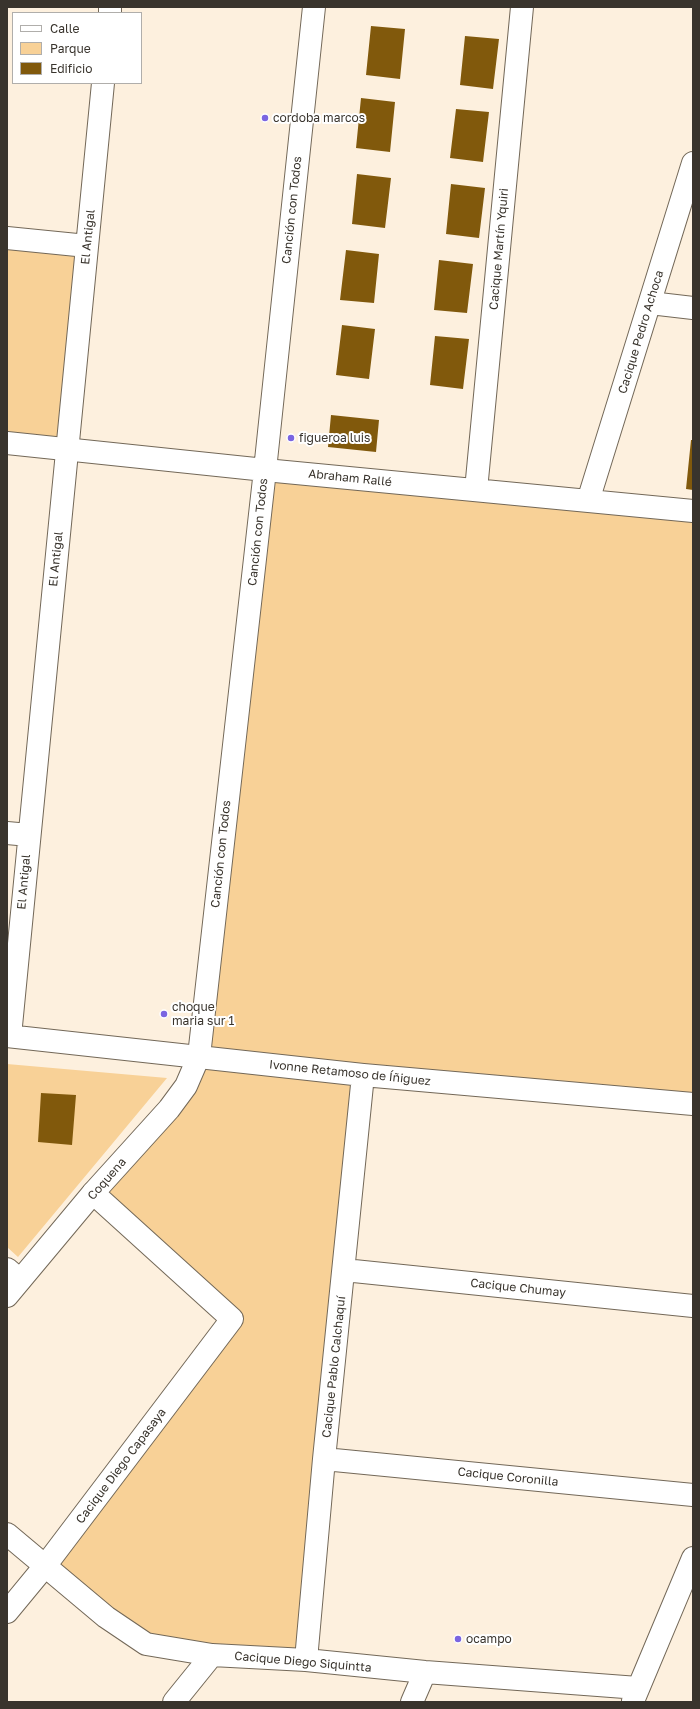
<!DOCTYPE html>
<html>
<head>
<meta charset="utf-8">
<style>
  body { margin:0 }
  #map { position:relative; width:700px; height:1709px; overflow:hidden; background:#fdf0de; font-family:"Golos Text",sans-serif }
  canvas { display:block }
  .frame { position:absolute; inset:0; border:8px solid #39342d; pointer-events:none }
  .legend { position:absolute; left:12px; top:12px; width:130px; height:72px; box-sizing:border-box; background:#fff; border:1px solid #b0aeab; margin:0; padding:5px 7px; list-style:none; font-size:12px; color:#39342d }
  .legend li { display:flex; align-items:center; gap:8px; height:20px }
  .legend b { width:20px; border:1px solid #b0aeab }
</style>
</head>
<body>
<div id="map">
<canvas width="700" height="1709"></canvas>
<div class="frame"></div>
<ul class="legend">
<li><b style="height:5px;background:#fff"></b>Calle</li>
<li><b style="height:11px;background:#f8d197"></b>Parque</li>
<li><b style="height:11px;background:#81590c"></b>Edificio</li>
</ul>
</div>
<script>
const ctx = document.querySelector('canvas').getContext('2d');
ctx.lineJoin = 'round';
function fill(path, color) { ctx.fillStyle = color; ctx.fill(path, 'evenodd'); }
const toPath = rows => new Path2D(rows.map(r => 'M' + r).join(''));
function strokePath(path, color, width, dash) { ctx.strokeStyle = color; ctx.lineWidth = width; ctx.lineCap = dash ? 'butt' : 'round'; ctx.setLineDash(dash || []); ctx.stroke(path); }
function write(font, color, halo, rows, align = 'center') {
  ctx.font = font + ' "Golos Text",sans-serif'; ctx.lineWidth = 4; ctx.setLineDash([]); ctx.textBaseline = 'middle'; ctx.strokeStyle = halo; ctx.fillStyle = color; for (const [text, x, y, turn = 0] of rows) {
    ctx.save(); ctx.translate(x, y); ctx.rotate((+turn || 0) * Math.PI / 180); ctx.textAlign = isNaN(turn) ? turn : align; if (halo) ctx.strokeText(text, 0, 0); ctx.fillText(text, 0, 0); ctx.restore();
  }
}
fill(toPath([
  [7,238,86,247,66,448,7,442],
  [265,471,693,512,693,1103,199,1056],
  [200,1059,361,1077,305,1659,147,1642,49,1565,236,1318,97,1193],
  [7,1064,167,1078,18,1257,7,1247]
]), '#f8d197');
fill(toPath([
  [371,26,405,29,400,79,366,75],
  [465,36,499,39,493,89,460,85],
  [361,98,395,102,390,152,356,148],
  [456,109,489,112,483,162,450,158],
  [357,174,391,178,385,228,352,224],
  [451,184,485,188,479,238,446,234],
  [346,250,379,254,374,303,340,300],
  [439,260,473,264,467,313,434,310],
  [342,325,375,329,369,379,336,375],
  [435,336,469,339,463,389,430,385],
  [331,415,379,420,376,452,328,447],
  [691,440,693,440,693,490,686,489],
  [41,1093,76,1095,72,1145,38,1142]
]), '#81590c');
const minor = toPath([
  [110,13,110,7],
  [7,238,87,246],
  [650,303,693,308],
  [265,470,693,511],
  [476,490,522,7],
  [588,501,693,163],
  [7,833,29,835],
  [7,1036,363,1075,693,1104],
  [10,1036,103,83],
  [7,1269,20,1280],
  [344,1270,693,1306],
  [324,1459,693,1495],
  [7,1534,106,1617,146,1644,212,1655,306,1660,425,1672,638,1688],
  [7,1612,45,1566,232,1319,93,1193],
  [306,1660,324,1459,363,1075],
  [633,1701,693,1558],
  [174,1702,212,1655],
  [412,1702,425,1672]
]);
const tertiary = toPath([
  [7,443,265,470],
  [7,1296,93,1193,169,1109,186,1086,199,1056,265,470,314,7]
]);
strokePath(minor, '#736858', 24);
strokePath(tertiary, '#736858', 24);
strokePath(minor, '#fff', 22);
strokePath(tertiary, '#fff', 22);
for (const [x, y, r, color] of [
  [265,118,4,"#7a65e1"],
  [291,438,4,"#7a65e1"],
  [164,1014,4,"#7a65e1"],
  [458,1639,4,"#7a65e1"]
]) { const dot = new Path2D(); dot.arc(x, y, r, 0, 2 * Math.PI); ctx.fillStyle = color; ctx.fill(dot); strokePath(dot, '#fff', 1.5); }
write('12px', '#39342d', '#fff', [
  ["cordoba marcos",273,118],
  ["figueroa luis",299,438],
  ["choque",172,1007],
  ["maria sur 1",172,1021],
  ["ocampo",466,1639]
], 'left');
write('12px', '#39342d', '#fff', [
  ["Canción con Todos",292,210,-84],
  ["El Antigal",88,237,-84],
  ["Cacique Martín Yquiri",499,249,-85],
  ["Cacique Pedro Achoca",641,332,-73],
  ["Abraham Rallé",350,478,6],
  ["Canción con Todos",258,532,-84],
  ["El Antigal",56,559,-84],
  ["Canción con Todos",221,854,-84],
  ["El Antigal",24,882,-85],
  ["Ivonne Retamoso de Íñiguez",350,1073,6],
  ["Coquena",107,1179,-49],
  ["Cacique Chumay",518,1288,6],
  ["Cacique Pablo Calchaquí",334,1367,-84],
  ["Cacique Diego Capasaya",121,1466,-53],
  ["Cacique Coronilla",508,1477,6],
  ["Cacique Diego Siquintta",303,1662,5]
]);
</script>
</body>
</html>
